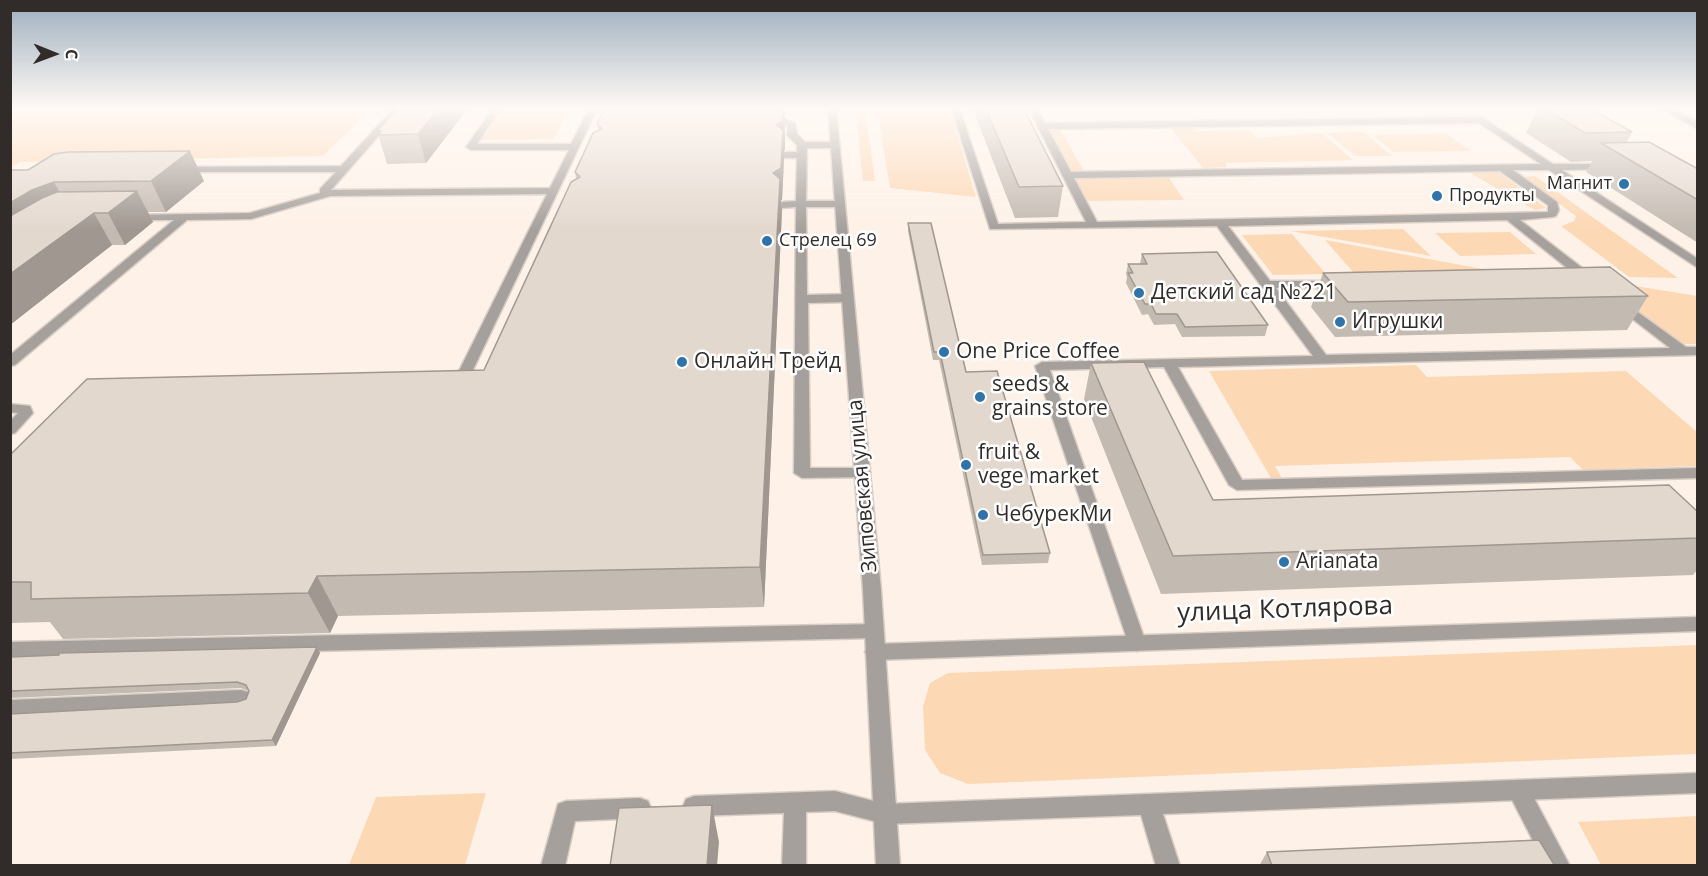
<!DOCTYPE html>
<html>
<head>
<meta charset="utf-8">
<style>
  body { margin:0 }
  #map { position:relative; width:1708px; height:876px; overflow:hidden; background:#fef2e8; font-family:"Open Sans",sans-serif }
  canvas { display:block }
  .frame { position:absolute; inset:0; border:12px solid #312c29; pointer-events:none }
  .north { position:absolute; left:24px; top:24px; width:60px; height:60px; -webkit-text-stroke:4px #fff; paint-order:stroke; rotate:91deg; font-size:16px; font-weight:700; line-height:24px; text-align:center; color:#312c29 }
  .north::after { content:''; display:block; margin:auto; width:21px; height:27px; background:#312c29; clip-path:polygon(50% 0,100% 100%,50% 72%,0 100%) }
</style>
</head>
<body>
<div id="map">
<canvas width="1708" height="876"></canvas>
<div class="frame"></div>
<div class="north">С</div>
</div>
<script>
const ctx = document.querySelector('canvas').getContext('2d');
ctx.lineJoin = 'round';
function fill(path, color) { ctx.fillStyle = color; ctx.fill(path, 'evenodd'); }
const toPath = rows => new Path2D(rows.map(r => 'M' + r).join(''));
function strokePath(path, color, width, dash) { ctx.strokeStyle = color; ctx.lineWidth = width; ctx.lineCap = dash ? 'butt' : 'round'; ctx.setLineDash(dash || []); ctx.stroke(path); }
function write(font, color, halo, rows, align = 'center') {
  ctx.font = font + ' "Open Sans",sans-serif'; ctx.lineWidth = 5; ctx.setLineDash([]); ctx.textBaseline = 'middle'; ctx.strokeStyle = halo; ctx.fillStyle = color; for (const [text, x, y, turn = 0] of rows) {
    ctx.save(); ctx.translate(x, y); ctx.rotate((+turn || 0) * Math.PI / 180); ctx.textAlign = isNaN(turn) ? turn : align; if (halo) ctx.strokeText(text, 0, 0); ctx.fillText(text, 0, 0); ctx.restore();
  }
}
fill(toPath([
  [11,107,373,107,323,156,20,162,11,167],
  [855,107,865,107,875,181,863,181],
  [877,107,949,107,976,197,890,188],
  [568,112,554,139,481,140,499,113],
  [1170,127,1193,127,1197,131,1250,130,1257,138,1322,133,1353,160,1225,163,1227,167,1203,168],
  [1046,128,1059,128,1084,171,1070,171],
  [1363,132,1392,156,1355,156,1327,133],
  [1447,134,1471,151,1393,152,1373,135],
  [1463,169,1495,169,1546,208,1535,210],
  [1167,175,1184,200,1083,201,1071,176],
  [1535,176,1678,278,1629,277,1561,226,1574,221,1576,216,1523,177],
  [1403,229,1431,256,1291,231],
  [1510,232,1536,254,1460,256,1435,233],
  [1292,234,1326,274,1273,275,1242,235],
  [1325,240,1521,276,1360,280],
  [1592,279,1697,296,1697,344,1674,344],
  [1416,365,1427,377,1626,371,1697,432,1697,466,1583,470,1570,457,1275,466,1283,480,1272,480,1209,371],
  [1697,645,1697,754,968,784,940,773,925,750,923,706,930,683,948,673],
  [486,793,465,865,349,865,376,797],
  [1697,816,1697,865,1601,865,1578,822]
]), '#fcd8b5');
const service = toPath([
  [395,107,404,107,331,190,550,188,569,150,471,150,466,147,494,107,504,107,498,112,477,144,571,144,590,107,598,107,471,374,466,375,459,371,547,194,330,196,251,219,187,220,15,365,10,366,10,355,174,220,131,220,127,219,127,215,250,213,320,193,320,189,336,172,179,172,176,171,176,167,341,166,395,107],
  [748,107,756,107,795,123,797,134,805,142,835,142,840,145,835,148,807,148,806,201,839,201,844,204,839,207,806,207,807,295,847,294,853,298,847,302,808,303,810,468,862,468,870,473,868,477,802,478,794,473,796,207,782,208,777,205,782,202,796,201,797,158,785,158,780,155,785,152,797,152,797,145,787,135,788,126,752,113,748,107],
  [951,107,959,107,998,224,1086,222,1028,107,1036,107,1045,123,1481,117,1553,164,1610,164,1610,168,1607,169,1562,170,1698,259,1698,268,1549,170,1513,170,1557,202,1559,210,1556,216,1552,217,1520,220,1594,277,1594,283,1586,283,1507,220,1228,226,1270,281,1343,281,1343,287,1339,288,1276,288,1326,355,1670,348,1617,307,1617,301,1621,300,1686,347,1698,347,1698,355,1178,367,1242,480,1698,468,1698,478,1237,490,1229,485,1164,367,1050,370,1146,643,1144,648,1137,651,1130,648,1035,366,1042,362,1313,356,1217,226,990,229,951,107],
  [1479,123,1541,164,1071,172,1048,129,1479,123],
  [1500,171,1548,205,1548,212,1097,222,1074,178,1500,171],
  [1657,107,1667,107,1698,122,1698,129,1657,107],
  [10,404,30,406,33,413,15,433,10,434,10,421,18,413,10,412,10,404],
  [874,624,881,626,883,631,881,636,874,638,10,658,10,642,874,624],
  [241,690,248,692,251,698,248,704,241,706,10,718,10,700,241,690],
  [1518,780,1526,783,1570,866,1546,866,1507,790,1510,783,1518,780],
  [835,791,885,804,893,807,896,814,893,821,885,824,835,811,806,812,806,866,782,866,784,813,694,816,686,813,683,806,686,799,694,796,835,791],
  [640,798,648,801,651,808,648,815,640,818,575,821,565,866,541,866,558,804,566,801,640,798]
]);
const minor = toPath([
  [1698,617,1698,631,875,660,868,657,865,652,868,647,875,644,1698,617],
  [1698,773,1698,793,1163,814,1180,866,1156,866,1141,815,885,824,877,821,874,814,877,807,885,804,1698,773]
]);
const tertiary = toPath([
  [828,107,836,107,881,590,900,866,876,866,863,590,828,107]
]);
strokePath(service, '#d9cec6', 3);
strokePath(minor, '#d9cec6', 3);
strokePath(tertiary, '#d9cec6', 3);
fill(service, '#a5a09c');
fill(minor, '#a5a09c');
fill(tertiary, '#a5a09c');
fill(toPath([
  [399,107,469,107,426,163,387,164,377,131],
  [972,107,1023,107,1063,186,1058,217,1015,218],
  [1538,107,1587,107,1632,132,1627,142,1698,169,1698,243,1586,172,1592,161,1571,162,1526,133],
  [784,112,785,141,785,150,784,150,784,160,782,200,781,200,782,210,764,607,338,616,330,633,63,639,50,622,10,623,10,455,484,370,576,179,575,172,598,131,597,124],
  [10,170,28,170,204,181,166,212,148,212,153,222,125,245,112,245,10,325],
  [908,223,966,372,1050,553,1048,563,982,565,939,360,933,360,908,231],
  [1142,254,1268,325,1265,336,1182,337,1175,324,1154,325,1148,314,1142,315,1126,283,1127,277,1126,274,1128,264,1140,264],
  [1323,273,1648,296,1627,330,1335,337,1311,307],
  [1091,363,1213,500,1698,512,1698,569,1693,575,1161,594,1084,399],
  [317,647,320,653,276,746,10,759,10,714,237,702,246,699,249,691,241,688,10,698,10,657],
  [1267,852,1555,866,1259,866]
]), '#c3bab1');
fill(toPath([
  [440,107,469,107,426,163,418,134],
  [784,112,785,141,785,150,784,150,784,160,782,200,781,200,782,210,764,607,760,567,773,173,776,125],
  [190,151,204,181,166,212,151,181],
  [54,182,71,213,10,247,10,203,32,190],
  [137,191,153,222,125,245,108,213],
  [94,213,112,245,10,325,10,274],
  [317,576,338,616,330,633,308,593],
  [317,647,320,653,276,746,272,740],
  [712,805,719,842,717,866,707,866]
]), '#9f9790');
const building = toPath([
  [399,107,440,107,418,134,378,135,381,131,377,131,399,107],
  [605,107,769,107,784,112,783,121,776,125,783,130,781,168,773,173,780,179,760,567,317,576,308,593,31,599,31,582,10,582,10,455,87,379,484,370,571,182,580,177,575,172,593,133,602,129,597,124,605,107],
  [985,107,1023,107,1063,186,1019,187,985,107],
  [1542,107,1587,107,1632,132,1585,133,1542,107],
  [1649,142,1698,169,1698,200,1601,143,1649,142],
  [190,151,151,181,54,182,32,190,10,203,10,170,28,170,54,154,68,152,190,151],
  [137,191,108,213,94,213,10,274,10,216,42,198,57,192,137,191],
  [908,223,931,223,966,372,997,371,1050,553,983,555,940,352,934,352,908,223],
  [1217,252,1268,325,1185,327,1177,314,1156,314,1151,304,1145,304,1128,273,1133,273,1128,264,1147,264,1142,254,1217,252],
  [1610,267,1648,296,1348,302,1323,273,1610,267],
  [1144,362,1213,500,1669,485,1698,512,1698,538,1173,556,1091,363,1144,362],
  [317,647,272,740,10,753,10,714,237,702,246,699,249,691,246,685,237,682,10,691,10,657,59,655,59,653,317,647],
  [712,805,707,866,610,866,619,808,712,805],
  [1539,840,1555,866,1272,866,1267,852,1539,840]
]);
fill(building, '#e3d8ce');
strokePath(building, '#9f9790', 1.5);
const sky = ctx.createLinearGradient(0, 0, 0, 230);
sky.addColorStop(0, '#9daebe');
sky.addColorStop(0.47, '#fff9f5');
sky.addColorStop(1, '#fff9f500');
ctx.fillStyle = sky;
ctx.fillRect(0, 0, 1708, 230);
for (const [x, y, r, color] of [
  [1624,184,6,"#2f73a8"],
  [1437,196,6,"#2f73a8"],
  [767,241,6,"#2f73a8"],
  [1139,293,6,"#2f73a8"],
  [1340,322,6,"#2f73a8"],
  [944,352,6,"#2f73a8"],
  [682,362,6,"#2f73a8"],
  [980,397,6,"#2f73a8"],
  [966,465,6,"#2f73a8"],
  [983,515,6,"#2f73a8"],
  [1284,562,6,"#2f73a8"]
]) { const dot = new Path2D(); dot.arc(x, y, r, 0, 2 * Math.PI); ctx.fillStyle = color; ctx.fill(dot); strokePath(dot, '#fff', 2); }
write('18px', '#312c29', '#fff', [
  ["Магнит",1612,184,"right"],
  ["Продукты",1449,196],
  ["Стрелец 69",779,241]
], 'left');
write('21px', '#312c29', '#fff', [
  ["Детский сад №221",1151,293],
  ["Игрушки",1352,322],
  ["One Price Coffee",956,352],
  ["Онлайн Трейд",694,362],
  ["seeds &",992,385],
  ["grains store",992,409],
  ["fruit &",978,453],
  ["vege market",978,477],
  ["ЧебурекМи",995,515],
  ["Arianata",1296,562]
], 'left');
write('21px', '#312c29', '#fff', [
  ["Зиповская улица",863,486,-95]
]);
write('26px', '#312c29', '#fff', [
  ["улица Котлярова",1285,610,-2]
]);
</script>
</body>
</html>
